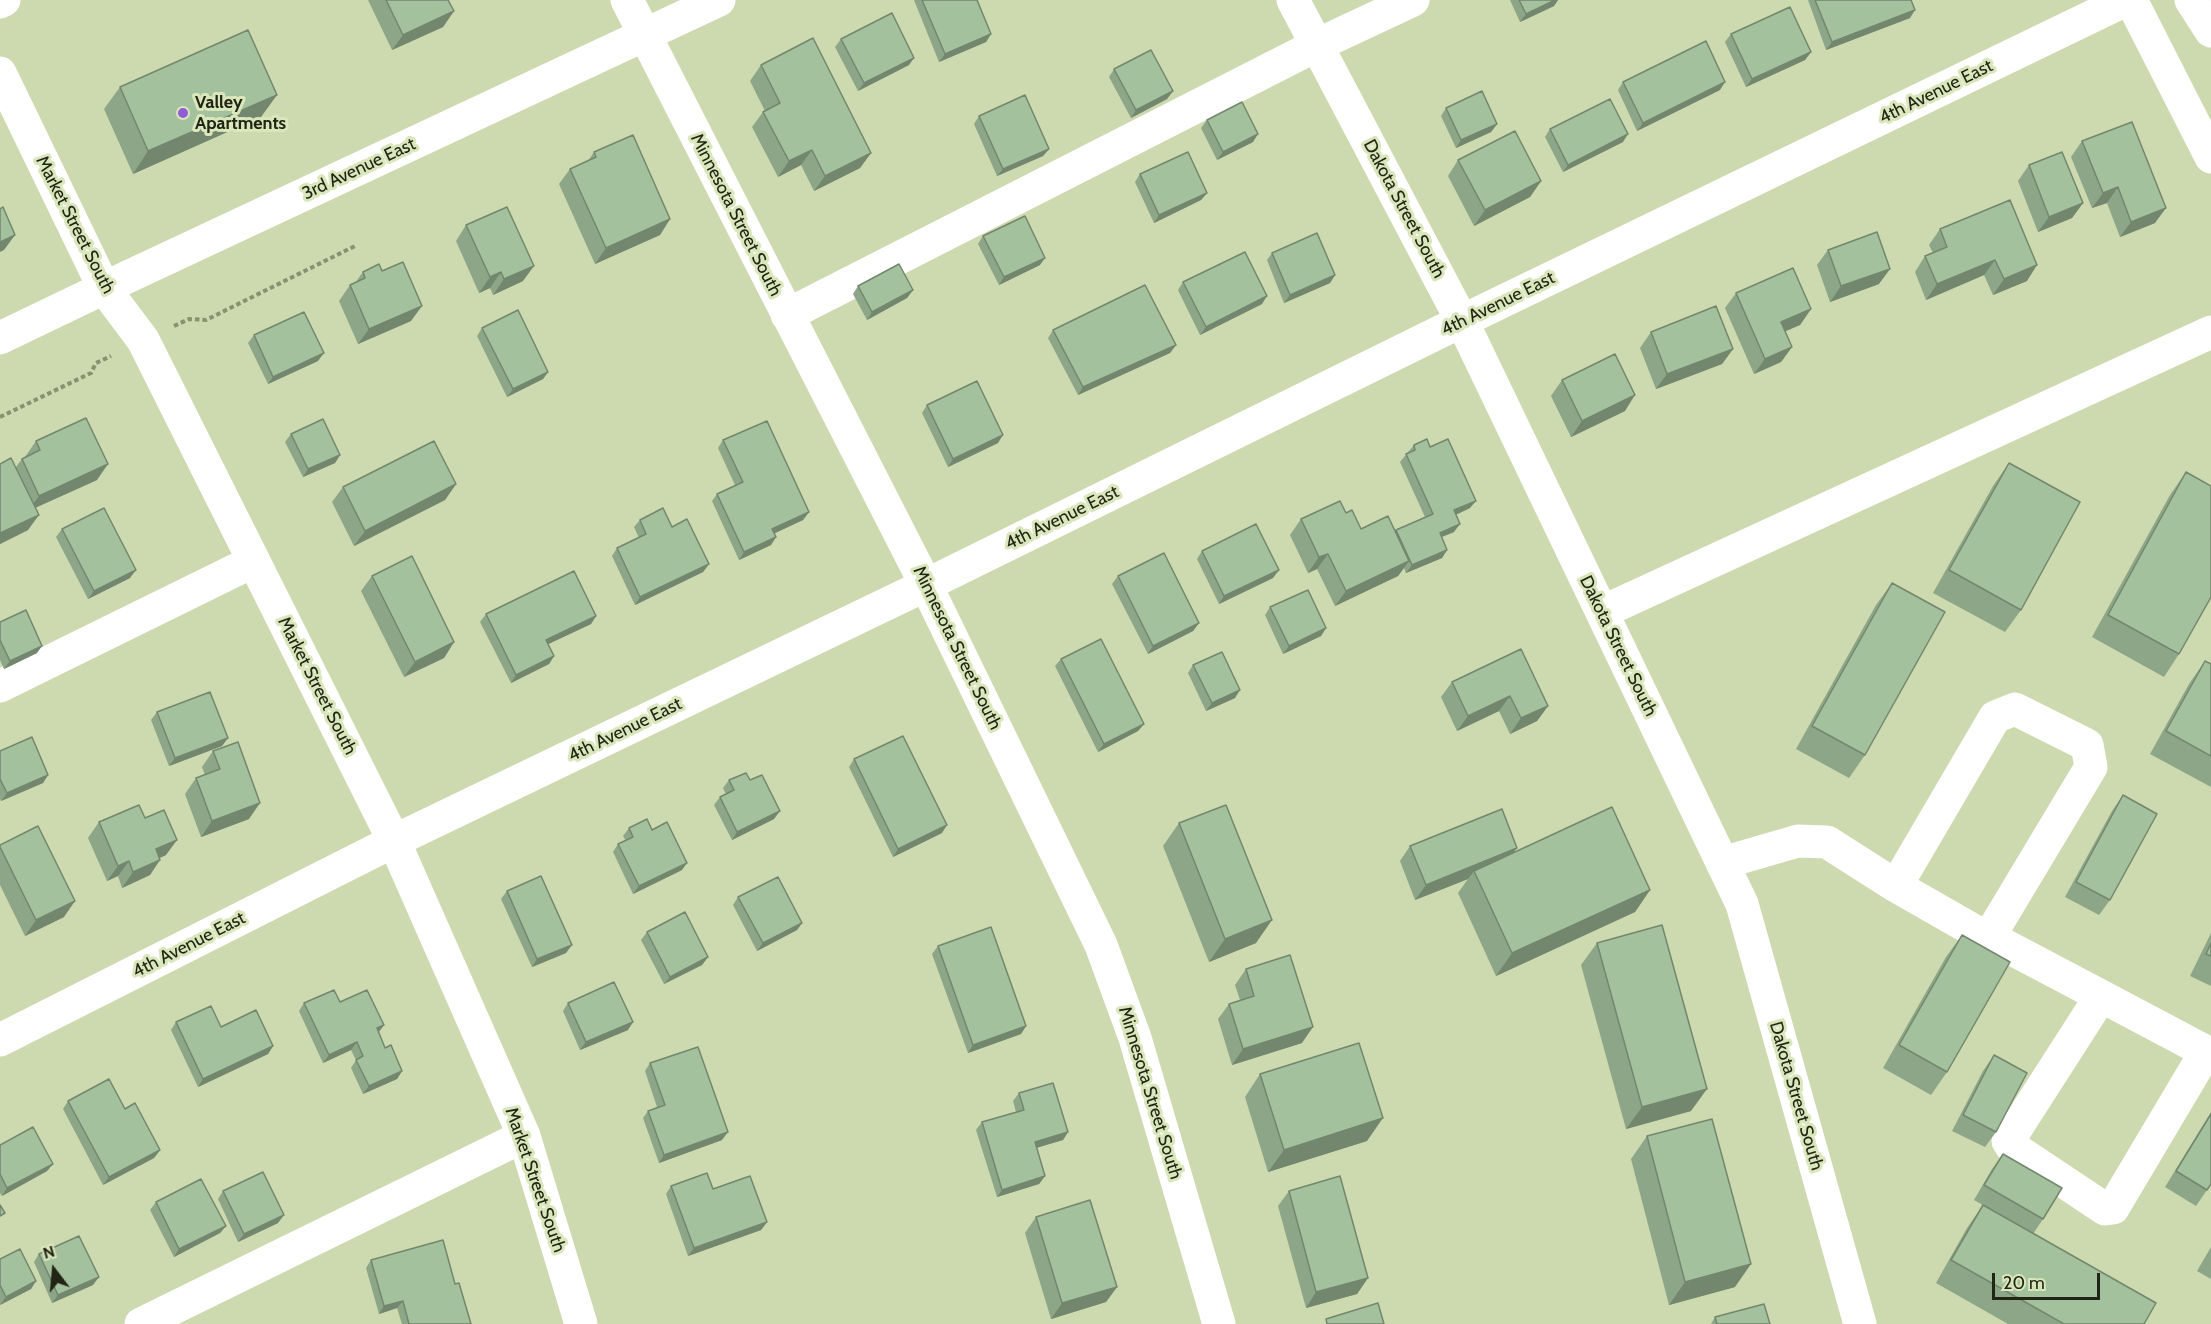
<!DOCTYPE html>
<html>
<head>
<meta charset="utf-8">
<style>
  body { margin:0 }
  #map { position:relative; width:2211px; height:1324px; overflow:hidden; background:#cdd9ae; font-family:Cabin,sans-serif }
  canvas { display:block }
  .north { position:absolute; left:24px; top:1240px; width:60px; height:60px; -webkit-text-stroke:4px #dae6bb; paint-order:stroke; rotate:344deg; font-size:16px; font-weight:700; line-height:24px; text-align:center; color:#212515 }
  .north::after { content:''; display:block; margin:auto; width:21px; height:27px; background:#212515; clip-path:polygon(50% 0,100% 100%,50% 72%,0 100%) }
  .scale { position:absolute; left:1992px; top:1273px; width:108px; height:27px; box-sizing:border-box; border:3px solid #212515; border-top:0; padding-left:8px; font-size:18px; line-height:21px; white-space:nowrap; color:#212515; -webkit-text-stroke:4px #dae6bb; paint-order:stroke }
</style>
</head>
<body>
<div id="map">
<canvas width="2211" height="1324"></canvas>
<div class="north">N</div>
<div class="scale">20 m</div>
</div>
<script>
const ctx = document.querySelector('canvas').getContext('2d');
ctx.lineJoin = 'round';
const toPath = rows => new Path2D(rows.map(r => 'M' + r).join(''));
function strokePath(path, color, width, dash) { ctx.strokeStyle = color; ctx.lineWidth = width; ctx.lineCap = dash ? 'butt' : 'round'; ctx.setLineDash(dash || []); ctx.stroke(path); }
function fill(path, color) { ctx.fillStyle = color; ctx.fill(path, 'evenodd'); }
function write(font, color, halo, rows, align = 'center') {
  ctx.font = font + ' Cabin,sans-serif'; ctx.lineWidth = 6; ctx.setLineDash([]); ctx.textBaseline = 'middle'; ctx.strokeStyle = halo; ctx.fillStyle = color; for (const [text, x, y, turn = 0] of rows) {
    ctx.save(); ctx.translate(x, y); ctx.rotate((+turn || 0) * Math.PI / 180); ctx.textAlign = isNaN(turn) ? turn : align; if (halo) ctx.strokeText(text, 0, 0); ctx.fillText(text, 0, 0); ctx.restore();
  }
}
strokePath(toPath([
  [174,326,189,319,206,320,357,245],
  [0,417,91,373,96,363,111,356]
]), '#889171', 4, [4.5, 3]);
strokePath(toPath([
  [627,0,926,585,1101,945,1135,1038,1219,1324],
  [1293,0,1462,321,1742,904,1860,1324],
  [2131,0,2211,157],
  [2191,0,2211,31],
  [0,2,4,0],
  [0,73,104,288,143,340,394,841,524,1136,581,1324],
  [787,315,1317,45,1413,0],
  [0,338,104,288,719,0],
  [1602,612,2211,332],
  [0,686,254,561],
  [1722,863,1798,841,1827,842,1896,886,1980,934,1989,937,2091,767,2087,745,2015,709,1995,717,1896,886],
  [1989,937,2101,996,2201,1049,2204,1055,2113,1208,2105,1209,2012,1147,2008,1141,2101,996],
  [0,1040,394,841,926,585,1462,321,2126,0],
  [141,1324,524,1136]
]), '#fff', 33);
fill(toPath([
  [368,0,448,0,454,11,443,27,392,50],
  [914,0,977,0,991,34,986,42,939,62],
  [1510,0,1558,0,1554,6,1520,22],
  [1808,0,1911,0,1910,18,1826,50],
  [1731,34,1811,52,1805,60,1746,87,1725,42],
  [841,39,909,65,858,91,835,47],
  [761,65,871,153,860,168,814,191,801,165,778,177,752,127,763,112,765,111,750,81],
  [1114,69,1173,91,1167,99,1131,118,1109,77],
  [1623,82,1720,90,1637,131,1618,90],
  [120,87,261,117,133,174,104,109],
  [1446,108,1497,124,1491,132,1456,148,1441,116],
  [979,116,1049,149,1043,156,997,176,974,124],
  [1207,120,1253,142,1217,160,1201,128],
  [1550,129,1623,142,1563,172,1545,137],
  [2082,141,2155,223,2120,237,2107,203,2092,208,2071,157],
  [594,152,670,219,660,235,595,264,559,184,570,169,588,161],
  [1458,160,1541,181,1530,197,1474,226,1448,176],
  [2029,165,2083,203,2072,218,2038,232,2018,181],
  [1140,174,1207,193,1201,200,1154,223,1135,182],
  [2010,200,2027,281,1993,295,1984,275,1926,300,1915,272,1925,256,1933,253,1929,245,1940,229],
  [466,225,523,281,493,295,490,288,479,293,456,241],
  [983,236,1040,265,999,285,978,244],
  [1828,250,1879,284,1830,302,1817,265],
  [1272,253,1335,275,1330,283,1284,303,1267,260],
  [363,272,411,321,358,344,339,301,350,285,355,283],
  [1183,282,1262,304,1200,335,1178,290],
  [858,286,913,290,907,298,867,320,853,294],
  [1736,293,1811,309,1800,325,1785,331,1792,347,1781,362,1754,374,1725,308],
  [482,328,548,372,543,379,507,397,477,336],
  [1053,330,1176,345,1170,353,1078,395,1048,338],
  [1651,332,1733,349,1722,364,1656,389,1640,348],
  [254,335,318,361,268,384,248,343],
  [1562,380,1625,411,1571,437,1551,396],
  [927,405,998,443,948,467,922,413],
  [291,434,340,455,335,463,303,477,285,442],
  [723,440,809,512,803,520,774,533,776,537,771,545,739,560,712,501,717,494,735,485,718,448],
  [36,441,97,480,35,508,28,530,0,544,0,464,16,467,22,459,25,457],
  [1414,445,1430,447,1470,508,1456,515,1454,532,1442,537,1447,550,1442,558,1406,573,1404,568,1398,576,1335,606,1317,569,1308,573,1290,535,1301,519,1346,513,1361,529,1395,531,1396,530,1425,517,1400,462],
  [2009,463,2021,610,2005,632,1933,593,1993,486],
  [2186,472,2179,654,2164,677,2092,637,2170,495],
  [456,484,445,500,354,546,332,502,343,487],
  [640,520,672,527,709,564,703,572,635,605,612,556,617,548,639,538,634,527],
  [62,529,130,578,88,599,56,537],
  [1202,551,1273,578,1219,604,1197,559],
  [372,576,454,642,444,658,404,677,361,591],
  [1118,576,1199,623,1193,631,1148,654,1112,584],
  [1892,583,1865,755,1849,778,1796,749,1876,605],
  [1270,607,1326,628,1321,636,1283,654,1265,615],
  [486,614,596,616,591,624,548,644,554,656,549,664,511,683,480,622],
  [0,622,37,653,4,669,0,660],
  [1061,659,1144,724,1138,731,1098,752,1055,666],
  [2205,661,2211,664,2211,787,2150,754,2189,684],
  [1193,665,1235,698,1206,711,1188,673],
  [1452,682,1548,706,1537,721,1510,734,1499,711,1457,731,1441,697],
  [157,712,228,738,222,746,169,766,151,720],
  [0,751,48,775,43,783,1,801,0,799],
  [213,751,249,819,201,837,185,794,196,778,205,775,202,767],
  [854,759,942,833,893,857,849,767],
  [729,780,750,780,774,819,732,840,714,805,720,797,726,794,723,788],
  [2123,795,2110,900,2099,915,2065,897,2112,811],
  [145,818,166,855,160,858,150,875,122,888,118,876,107,881,88,838,99,822],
  [1179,823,1256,943,1209,962,1163,846],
  [629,828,652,830,682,870,633,894,613,852,618,844,626,841,623,836],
  [0,845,64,917,25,936,0,885],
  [1410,846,1650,890,1635,912,1496,976,1458,893,1468,879,1415,900,1400,861],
  [507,891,566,953,532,967,501,899],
  [738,897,802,923,797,930,757,951,733,905],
  [647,932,708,957,702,965,664,984,641,940],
  [2211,933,2211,986,2190,976],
  [1962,935,1947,1072,1931,1095,1883,1068,1946,957],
  [1597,943,1691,1111,1626,1129,1581,965],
  [938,946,1026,1026,1021,1034,968,1053,932,954],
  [1246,969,1302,1043,1232,1065,1218,1019,1229,1004,1240,1000,1235,985],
  [340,1002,384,1025,378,1033,385,1048,402,1071,397,1079,363,1094,351,1068,356,1060,351,1050,323,1063,299,1011,304,1003],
  [568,1003,628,1030,580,1050,563,1011],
  [176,1022,221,1027,273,1046,268,1054,198,1087,171,1030],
  [1994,1055,1996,1132,1985,1147,1952,1131,1983,1071],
  [650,1063,722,1140,659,1163,643,1118,648,1111,657,1107,645,1071],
  [1260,1074,1367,1141,1268,1172,1245,1097],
  [1019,1093,1068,1132,1063,1140,1036,1148,1045,1176,1039,1184,997,1197,976,1130,982,1122,1016,1112,1013,1101],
  [68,1101,125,1109,160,1150,154,1158,103,1185,63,1109],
  [2211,1112,2211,1184,2196,1206,2165,1187],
  [1647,1136,1735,1287,1669,1305,1631,1159],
  [0,1145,53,1164,47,1171,2,1196,0,1193],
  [2003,1154,2043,1219,2033,1234,2144,1324,2008,1324,1936,1283,1967,1228,1983,1205,1988,1208,1974,1200,1992,1169],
  [671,1186,713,1189,767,1222,761,1230,688,1256,666,1194],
  [223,1191,278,1223,238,1242,218,1199],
  [1289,1191,1368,1278,1357,1294,1306,1308,1278,1206],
  [156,1202,226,1226,220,1233,174,1257,150,1210],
  [1036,1217,1117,1287,1106,1302,1051,1319,1025,1233],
  [2211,1247,2211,1279,2197,1271],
  [39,1254,93,1285,52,1303,34,1262],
  [0,1259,36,1281,31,1289,0,1305],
  [371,1260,455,1284,471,1324,402,1324,397,1308,379,1314,366,1268],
  [1715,1317,1770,1324,1711,1324]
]), '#8da687');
fill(toPath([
  [1555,0,1558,0,1554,6,1520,22,1526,14],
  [1915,10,1910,18,1826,50,1832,42],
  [454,11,443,27,392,50,403,35],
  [991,34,986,42,939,62,945,54],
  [1811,52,1805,60,1746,87,1752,79],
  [914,58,909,65,858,91,864,83],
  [1725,82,1720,90,1637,131,1643,123],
  [1173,91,1167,99,1131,118,1136,110],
  [277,95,261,117,133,174,148,151],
  [1497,124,1491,132,1456,148,1461,140],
  [1258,134,1253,142,1217,160,1223,152],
  [1628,134,1623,142,1563,172,1568,165],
  [1049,149,1043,156,997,176,1003,169],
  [812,150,801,165,778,177,789,161],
  [871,153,860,168,814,191,825,176],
  [1541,181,1530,197,1474,226,1485,210],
  [2118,187,2107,203,2092,208,2103,193],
  [1207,193,1201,200,1154,223,1159,215],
  [2083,203,2072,218,2038,232,2049,217],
  [2166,208,2155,223,2120,237,2131,222],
  [670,219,660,235,595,264,606,248],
  [15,235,4,250,0,252,0,242],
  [1045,258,1040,265,999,285,1004,277],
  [1995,260,1984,275,1926,300,1937,284],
  [2037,265,2027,281,1993,295,2004,279],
  [534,266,523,281,493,295,504,279],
  [1890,269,1879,284,1830,302,1841,286],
  [501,272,490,288,479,293,490,277],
  [1335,275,1330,283,1284,303,1290,295],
  [913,290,907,298,867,320,872,312],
  [1267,296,1262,304,1200,335,1206,327],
  [422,306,411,321,358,344,369,329],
  [1811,309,1800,325,1770,338,1781,322],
  [1176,345,1170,353,1078,395,1083,387],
  [1792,347,1781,362,1754,374,1765,359],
  [1733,349,1722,364,1656,389,1667,374],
  [324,353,318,361,268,384,273,377],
  [548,372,543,379,507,397,513,389],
  [1635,395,1625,411,1571,437,1582,421],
  [1003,435,998,443,948,467,953,459],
  [340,455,335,463,303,477,308,469],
  [108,464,97,480,28,511,39,496],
  [456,484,445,500,354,546,365,531],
  [1476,501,1470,508,1448,518,1454,510],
  [809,512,803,520,767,537,772,529],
  [39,515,28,530,0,544,0,533],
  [1460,524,1454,532,1434,540,1440,533],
  [776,537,771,545,739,560,744,552],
  [1447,550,1442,558,1406,573,1412,565],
  [1328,554,1317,569,1308,573,1319,557],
  [1409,561,1398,576,1335,606,1346,591],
  [709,564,703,572,635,605,640,597],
  [136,570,130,578,88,599,94,591],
  [1279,570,1273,578,1219,604,1224,596],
  [596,616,591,624,540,648,546,640],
  [1199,623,1193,631,1148,654,1153,646],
  [1326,628,1321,636,1283,654,1289,646],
  [454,642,444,658,404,677,415,662],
  [42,646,37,653,4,669,10,661],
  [554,656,549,664,511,683,516,675],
  [1240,690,1235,698,1206,711,1212,703],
  [1510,696,1499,711,1457,731,1468,716],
  [1548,706,1537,721,1510,734,1521,718],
  [1144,724,1138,731,1098,752,1104,744],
  [228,738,222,746,169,766,175,758],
  [48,775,43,783,1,801,7,793],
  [260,803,249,819,201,837,212,821],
  [780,811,774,819,732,840,737,832],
  [947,825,942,833,893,857,898,849],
  [177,840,166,855,145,864,156,849],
  [1517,848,1506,863,1474,871,1468,879,1415,900,1426,885],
  [160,860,150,875,122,888,133,872],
  [129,861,118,876,107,881,118,866],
  [687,863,682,870,633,894,639,886],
  [1650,890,1635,912,1496,976,1512,953],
  [75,901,64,917,25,936,36,920],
  [1272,920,1256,943,1209,962,1225,939],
  [802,923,797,930,757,951,763,943],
  [572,945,566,953,532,967,537,959],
  [708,957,702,965,664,984,670,977],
  [633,1022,628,1030,580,1050,586,1042],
  [384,1025,378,1033,377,1028],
  [1026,1026,1021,1034,968,1053,973,1045],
  [1313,1027,1302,1043,1232,1065,1243,1049],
  [357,1042,351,1050,323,1063,329,1055],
  [273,1046,268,1054,198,1087,203,1079],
  [402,1071,397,1079,363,1094,369,1086],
  [1707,1089,1691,1111,1626,1129,1642,1107],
  [1383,1118,1367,1141,1268,1172,1284,1150],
  [728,1132,722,1140,659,1163,664,1155],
  [1068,1132,1063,1140,1029,1150,1035,1142],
  [160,1150,154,1158,103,1185,109,1177],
  [53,1164,47,1171,2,1196,7,1188],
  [1045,1176,1039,1184,997,1197,1002,1190],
  [284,1215,278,1223,238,1242,244,1234],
  [767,1222,761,1230,688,1256,694,1248],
  [226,1226,220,1233,174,1257,179,1249],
  [1751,1264,1735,1287,1669,1305,1685,1282],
  [99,1277,93,1285,52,1303,58,1295],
  [1368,1278,1357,1294,1306,1308,1316,1292],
  [36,1281,31,1289,0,1305,6,1297],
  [1117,1287,1106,1302,1051,1319,1062,1303],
  [403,1301,397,1308,379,1314,384,1306]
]), '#73876e');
const building = toPath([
  [386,0,448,0,454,11,403,35,386,0],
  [922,0,977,0,991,34,945,54,922,0],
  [1519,0,1555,0,1526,14,1519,0],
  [1815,0,1911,0,1915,10,1832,42,1815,0],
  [1790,7,1811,52,1752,79,1731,34,1790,7],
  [892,13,914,58,864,83,841,39,892,13],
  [248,30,277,95,148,151,120,87,248,30],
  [813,38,871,153,825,176,812,150,789,161,763,112,780,103,761,65,813,38],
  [1706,41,1725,82,1643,123,1623,82,1706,41],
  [1151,50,1173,91,1136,110,1114,69,1151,50],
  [1482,91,1497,124,1461,140,1446,108,1482,91],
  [1025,95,1049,149,1003,169,979,116,1025,95],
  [1610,99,1628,134,1568,165,1550,129,1610,99],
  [1242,102,1258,134,1223,152,1207,120,1242,102],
  [2132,122,2166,208,2131,222,2118,187,2103,193,2082,141,2132,122],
  [1515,131,1541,181,1485,210,1458,160,1515,131],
  [633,135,670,219,606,248,570,169,596,157,594,152,633,135],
  [1188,152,1207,193,1159,215,1140,174,1188,152],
  [2062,152,2083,203,2049,217,2029,165,2062,152],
  [2010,200,2037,265,2004,279,1995,260,1937,284,1925,256,1947,247,1940,229,2010,200],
  [3,207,15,235,0,242,0,209,3,207],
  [507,207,534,266,504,279,501,272,490,277,466,225,507,207],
  [1025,216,1045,258,1004,277,983,236,1025,216],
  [1877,232,1890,269,1841,286,1828,250,1877,232],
  [1317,233,1335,275,1290,295,1272,253,1317,233],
  [1245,252,1267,296,1206,327,1183,282,1245,252],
  [403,262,422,306,369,329,350,285,365,278,363,272,379,264,382,271,403,262],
  [899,264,913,290,872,312,858,286,899,264],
  [1793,268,1811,309,1781,322,1792,347,1765,359,1736,293,1793,268],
  [1145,285,1176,345,1083,387,1053,330,1145,285],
  [1716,306,1733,349,1667,374,1651,332,1716,306],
  [518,310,548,372,513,389,482,328,518,310],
  [304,312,324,353,273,377,254,335,304,312],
  [1615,354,1635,395,1582,421,1562,380,1615,354],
  [977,381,1003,435,953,459,927,405,977,381],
  [86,418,108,464,39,496,22,459,40,450,36,441,86,418],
  [323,419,340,455,308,469,291,434,323,419],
  [767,421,809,512,772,529,776,537,744,552,717,494,743,482,723,440,767,421],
  [1427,439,1430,447,1448,439,1476,501,1454,510,1460,524,1440,533,1447,550,1412,565,1396,530,1433,514,1406,454,1415,450,1414,445,1427,439],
  [434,441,456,484,365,531,343,487,434,441],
  [11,458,39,515,0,533,0,464,11,458],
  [2009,463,2080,502,2021,610,1949,570,2009,463],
  [2186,472,2211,486,2211,597,2179,654,2108,615,2186,472],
  [1340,501,1346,513,1352,510,1361,529,1388,516,1409,561,1346,591,1328,554,1319,557,1301,519,1340,501],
  [104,508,136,570,94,591,62,529,104,508],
  [663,508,672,527,687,519,709,564,640,597,617,548,646,534,640,520,663,508],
  [1256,524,1279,570,1224,596,1202,551,1256,524],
  [1164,553,1199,623,1153,646,1118,576,1164,553],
  [412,556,454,642,415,662,372,576,412,556],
  [574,571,596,616,546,640,554,656,516,675,486,614,574,571],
  [1892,583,1945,612,1865,755,1812,726,1892,583],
  [1308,590,1326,628,1289,646,1270,607,1308,590],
  [26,610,42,646,10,661,0,640,0,622,26,610],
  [1101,639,1144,724,1104,744,1061,659,1101,639],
  [1521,649,1548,706,1521,718,1510,696,1468,716,1452,682,1521,649],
  [1222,652,1240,690,1212,703,1193,665,1222,652],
  [2205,661,2211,664,2211,756,2166,731,2205,661],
  [210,692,228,738,175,758,157,712,210,692],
  [903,736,947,825,898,849,854,759,903,736],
  [32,737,48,775,7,793,0,779,0,751,32,737],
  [238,742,260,803,212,821,196,778,220,769,213,751,238,742],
  [746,773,750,780,762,775,780,811,737,832,720,797,734,790,729,780,746,773],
  [2123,795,2157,814,2110,900,2076,882,2123,795],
  [139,805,145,818,164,810,177,840,156,849,160,860,133,872,129,861,118,866,99,822,139,805],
  [1226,805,1272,920,1225,939,1179,823,1226,805],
  [1612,807,1650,890,1512,953,1474,871,1612,807],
  [1502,809,1517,848,1426,885,1410,846,1502,809],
  [647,819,652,830,667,822,687,863,639,886,618,844,633,837,629,828,647,819],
  [38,826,75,901,36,920,0,847,0,845,38,826],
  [541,876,572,945,537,959,507,891,541,876],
  [778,877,802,923,763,943,738,897,778,877],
  [685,912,708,957,670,977,647,932,685,912],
  [1662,925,1707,1089,1642,1107,1597,943,1662,925],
  [991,927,1026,1026,973,1045,938,946,991,927],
  [1962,935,2010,962,1947,1072,1899,1045,1962,935],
  [2211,943,2211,956,2206,954,2211,943],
  [1290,955,1313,1027,1243,1049,1229,1004,1254,996,1246,969,1290,955],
  [614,982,633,1022,586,1042,568,1003,614,982],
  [334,990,340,1002,367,990,384,1025,377,1028,385,1048,391,1045,402,1071,369,1086,356,1060,363,1056,357,1042,329,1055,304,1003,334,990],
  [211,1006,221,1027,256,1010,273,1046,203,1079,176,1022,211,1006],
  [1359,1043,1383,1118,1284,1150,1260,1074,1359,1043],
  [698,1047,728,1132,664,1155,648,1111,665,1105,650,1063,698,1047],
  [1994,1055,2027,1073,1996,1132,1963,1115,1994,1055],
  [109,1079,125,1109,135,1103,160,1150,109,1177,68,1101,109,1079],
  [1053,1083,1068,1132,1035,1142,1045,1176,1002,1190,982,1122,1024,1110,1019,1093,1053,1083],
  [2211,1114,2211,1184,2207,1190,2176,1171,2211,1114],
  [1712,1119,1751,1264,1685,1282,1647,1136,1712,1119],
  [33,1127,53,1164,7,1188,0,1174,0,1145,33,1127],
  [2003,1154,2062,1188,2043,1219,1984,1185,2003,1154],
  [263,1172,284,1215,244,1234,223,1191,263,1172],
  [707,1173,713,1189,750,1176,767,1222,694,1248,671,1186,707,1173],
  [1340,1176,1368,1278,1316,1292,1289,1191,1340,1176],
  [201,1179,226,1226,179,1249,156,1202,201,1179],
  [1090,1200,1117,1287,1062,1303,1036,1217,1090,1200],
  [0,1205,5,1213,0,1216,0,1205],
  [1983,1205,2156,1303,2144,1324,2064,1324,1951,1260,1983,1205],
  [79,1236,99,1277,58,1295,39,1254,79,1236],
  [443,1240,455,1284,459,1283,471,1324,409,1324,403,1301,384,1306,371,1260,443,1240],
  [20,1249,36,1281,6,1297,0,1285,0,1259,20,1249],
  [1378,1303,1384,1324,1327,1324,1326,1319,1378,1303],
  [1764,1304,1770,1324,1717,1324,1715,1317,1764,1304]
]);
fill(building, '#a4c19d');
strokePath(building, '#73876e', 1.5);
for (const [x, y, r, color] of [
  [183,113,6,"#8e5cd5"]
]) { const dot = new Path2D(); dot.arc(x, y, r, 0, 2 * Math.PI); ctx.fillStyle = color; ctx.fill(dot); strokePath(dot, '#dae6bb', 2); }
write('18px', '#212515', '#dae6bb', [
  ["4th Avenue East",1936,92,-26],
  ["3rd Avenue East",359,169,-25],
  ["Dakota Street South",1404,209,62],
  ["Minnesota Street South",736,215,63],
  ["Market Street South",75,225,63],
  ["4th Avenue East",1498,304,-26],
  ["4th Avenue East",1062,518,-26],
  ["Dakota Street South",1618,646,64],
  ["Minnesota Street South",957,648,64],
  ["Market Street South",317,686,63],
  ["4th Avenue East",625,730,-26],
  ["4th Avenue East",189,945,-27],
  ["Minnesota Street South",1150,1093,73],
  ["Dakota Street South",1796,1096,74],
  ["Market Street South",535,1180,71]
]);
write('bold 18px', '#212515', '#dae6bb', [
  ["Valley",195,103],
  ["Apartments",195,124]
], 'left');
</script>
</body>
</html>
